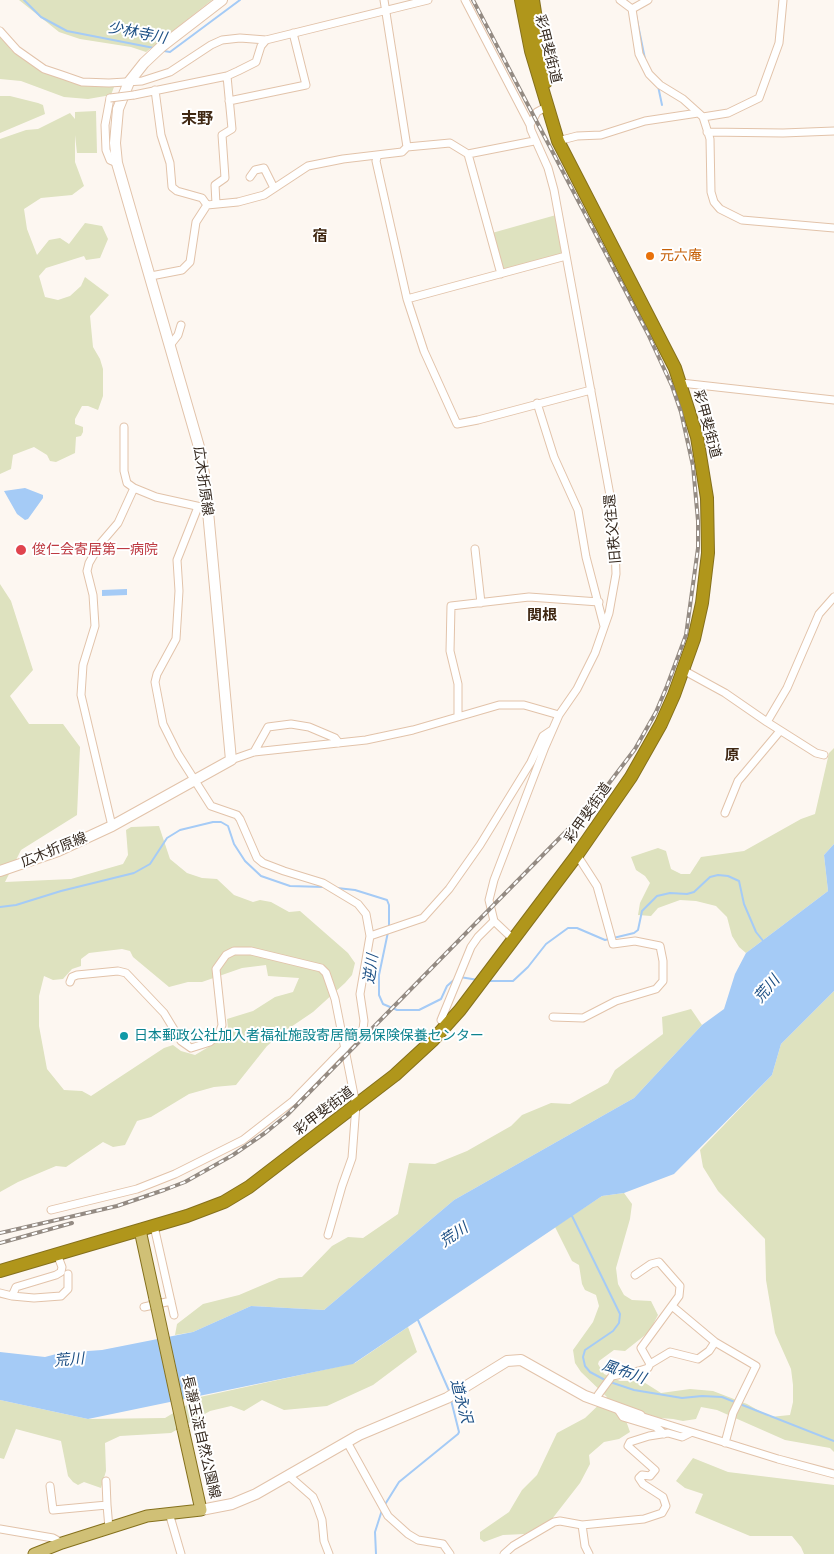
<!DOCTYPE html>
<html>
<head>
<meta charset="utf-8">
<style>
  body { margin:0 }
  canvas { display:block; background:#fdf7f1 }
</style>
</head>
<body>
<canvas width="834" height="1554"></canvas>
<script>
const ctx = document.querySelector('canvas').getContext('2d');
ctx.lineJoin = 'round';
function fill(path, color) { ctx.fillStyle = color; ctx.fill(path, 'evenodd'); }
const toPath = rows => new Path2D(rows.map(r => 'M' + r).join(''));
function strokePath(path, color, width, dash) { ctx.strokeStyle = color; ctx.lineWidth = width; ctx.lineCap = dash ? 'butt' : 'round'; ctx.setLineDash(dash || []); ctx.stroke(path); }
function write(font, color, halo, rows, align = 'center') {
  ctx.font = font + ' Mulish,"Noto Sans JP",sans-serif'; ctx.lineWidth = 4; ctx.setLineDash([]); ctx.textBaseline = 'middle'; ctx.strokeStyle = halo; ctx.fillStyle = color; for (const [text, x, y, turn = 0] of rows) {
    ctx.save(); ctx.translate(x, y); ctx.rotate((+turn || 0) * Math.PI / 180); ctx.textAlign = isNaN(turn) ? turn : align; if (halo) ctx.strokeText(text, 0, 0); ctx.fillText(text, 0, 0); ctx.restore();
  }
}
fill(toPath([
  [19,0,212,0,146,52,131,47,80,39,59,32],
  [0,35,11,50,44,72,82,85,108,85,114,87,111,95,88,99,64,97,21,81,0,79],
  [0,96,10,96,38,103,43,105,45,114,0,133],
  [96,111,97,153,77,153,75,135,75,162,84,186,72,195,41,198,24,209,27,229,37,255,49,240,60,238,69,244,85,223,102,226,108,239,100,258,86,260,84,256,46,268,39,276,45,297,58,300,70,296,81,286,85,277,109,295,90,316,93,347,100,359,103,369,103,396,98,410,88,406,82,406,75,419,75,424,83,427,83,432,81,436,76,437,75,453,56,462,50,461,47,455,34,447,13,455,11,469,0,474,0,139,26,130,38,129,70,113,75,119,75,112],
  [556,215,562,255,503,271,492,233],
  [0,584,11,601,33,670,10,696,29,724,63,724,80,747,77,815,21,850,5,882,71,879,123,864,128,855,126,830,131,827,159,826,170,859,187,873,202,878,217,879,234,895,253,902,260,900,271,902,289,912,300,911,348,953,355,963,352,975,345,983,313,1012,285,1031,267,1046,236,1085,214,1087,189,1094,151,1117,137,1121,125,1145,113,1147,103,1142,66,1167,56,1166,18,1182,0,1192],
  [122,949,130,951,133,957,169,987,188,982,202,982,242,968,266,965,268,976,299,978,293,992,275,997,253,1011,227,1019,228,1029,212,1045,195,1055,181,1051,173,1045,164,1048,91,1096,82,1091,64,1090,47,1069,39,1026,39,996,44,976,53,980,63,979,72,969,81,966,81,959,89,953],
  [834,748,834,844,824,855,828,891,746,953,739,947,732,936,727,917,716,906,696,901,680,900,658,908,651,916,638,915,640,903,650,883,645,876,636,870,631,857,658,848,666,851,671,869,681,874,690,874,701,857,744,851,801,819,815,814,829,753],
  [834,991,834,1452,830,1448,785,1440,717,1410,701,1407,696,1419,683,1421,673,1419,624,1415,630,1432,619,1439,604,1442,589,1455,590,1464,580,1483,552,1519,525,1534,503,1535,484,1542,480,1539,480,1532,509,1512,522,1490,537,1475,557,1433,585,1418,607,1397,581,1372,575,1363,573,1350,593,1322,599,1306,596,1295,585,1290,582,1284,579,1265,572,1261,555,1227,602,1196,624,1193,632,1204,630,1219,616,1268,618,1284,624,1295,632,1300,651,1301,658,1315,649,1332,625,1351,614,1350,599,1361,598,1364,604,1374,620,1381,642,1381,661,1393,690,1389,713,1391,747,1404,770,1417,790,1415,793,1402,793,1385,791,1369,775,1333,766,1280,765,1239,718,1191,703,1167,700,1150,772,1075,781,1044],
  [691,1009,702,1025,634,1098,454,1200,324,1310,251,1306,193,1332,175,1335,177,1324,203,1304,239,1295,279,1278,302,1277,332,1246,348,1237,363,1238,398,1214,409,1163,435,1164,467,1151,511,1126,522,1115,551,1103,570,1104,608,1083,615,1070,663,1034,662,1017],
  [408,1327,417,1352,373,1385,327,1406,284,1410,262,1400,244,1411,231,1406,210,1411,171,1433,120,1436,105,1443,106,1471,101,1488,84,1482,78,1485,73,1482,68,1476,61,1441,16,1429,4,1459,0,1458,0,1400,88,1419,165,1418,200,1397,355,1363],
  [693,1458,728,1472,834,1485,834,1554,804,1554,801,1547,792,1536,750,1536,695,1513,703,1494,685,1488,676,1481]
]), '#dee2bf');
fill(toPath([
  [25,488,43,495,43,498,28,519,25,520,17,514,4,491],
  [127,589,127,595,102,596,102,590],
  [834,844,834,991,781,1044,772,1075,674,1174,624,1193,602,1196,353,1364,88,1419,0,1400,0,1352,45,1357,60,1353,102,1350,193,1332,251,1306,324,1310,454,1200,634,1098,702,1025,724,1009,735,974,746,953,828,891,824,855]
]), '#a5cbf6');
strokePath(toPath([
  [24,0,41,17,67,31,154,48],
  [636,15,645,59],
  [164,51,170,52,240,0],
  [658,86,662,105],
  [337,888,355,890,387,900,389,905,389,927],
  [0,907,16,905,61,891,134,873,150,864,167,838,180,830,213,822,221,822,228,826,234,844,245,861,261,876,290,886,324,887],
  [388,932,379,975,379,995,383,1004,397,1010,419,1010,441,999,447,986,456,978],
  [460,977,478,980],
  [487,981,513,981,528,967,546,944,568,928,577,928,605,940,634,933,638,930,642,911,657,896,670,893,687,894,694,892,710,877,718,875,728,876,739,881,744,904,756,932,764,942],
  [572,1216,620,1314,619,1323,613,1331,585,1350,583,1357,585,1366,590,1372,605,1380],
  [418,1320,450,1393],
  [610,1382,634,1390,682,1398,702,1396,722,1397,834,1441],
  [384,1506,399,1482,458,1434,459,1432,451,1400],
  [376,1554,375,1532,382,1510]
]), '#a5cbf6', 2);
const street = toPath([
  [384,0,407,147],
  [465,0,530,125],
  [620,0,632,9,639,54,649,74,660,85,683,99,703,117,710,139,711,192,714,202,720,209,742,220,834,228],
  [632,9,648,0],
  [0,31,17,50,44,69,62,75,82,82,109,83,142,81,170,72,211,45,222,40,240,38,266,40,428,0],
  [155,90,161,135,170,163,172,187,177,191,202,198,207,205],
  [134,95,227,76,238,71,256,62,261,46,266,40],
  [110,98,105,125,106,150,110,160,117,163],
  [229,101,306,85,293,33],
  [703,117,728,113,759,98,779,43,783,0],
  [707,132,783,133,834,131],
  [558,141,577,136,601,135,645,121,698,113],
  [468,154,501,274],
  [378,155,376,161,407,299,424,351,457,424,478,420,591,390],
  [250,177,255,170,264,168,274,188],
  [216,204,215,185,225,178,222,135,232,129,227,76],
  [207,205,238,202,264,195,308,166,343,159,402,152,407,147,450,143,468,154,534,141],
  [151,276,182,270,190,262,196,222,207,205],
  [407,299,566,256],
  [171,344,178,335,181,325],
  [681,383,834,400],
  [537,403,554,457,578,510,586,557,604,626],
  [124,427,124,471,127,483,134,488,156,497,201,507],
  [198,507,177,560,179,591,176,639,157,674,155,682,163,724,178,754,211,806,237,815,240,819,257,858,263,863,284,871,323,883,358,904,366,914,370,936],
  [475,549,481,603],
  [683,670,725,693,767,722,787,688,819,614,834,597],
  [458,716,458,684,450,651,451,606,529,597,599,602],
  [767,722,816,753,824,755],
  [254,752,268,727,291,724,309,727,335,738,339,743],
  [231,760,254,752,366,740,413,730,499,705,524,705,559,715],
  [725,813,738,781,780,731],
  [112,826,81,695,83,665,95,626,93,595,87,571,89,563,100,544,118,523,134,488],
  [513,939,494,921,489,900,494,880,545,747,559,715,577,689,595,653,609,613,616,574,614,517,554,190,548,168,531,130,530,125,537,112,548,106],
  [70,982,72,977,77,975,118,971,126,973,164,1013,181,1041,191,1048,210,1042,219,1034,222,1025,216,969,226,955,234,951,251,951,321,968,326,973,335,999,356,1105,352,1158,342,1186,328,1235],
  [553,1017,583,1018,616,1001,656,989,663,981,663,961,660,946,635,941,613,944,597,886,577,855],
  [441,1020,471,947,478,937,494,921],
  [51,1210,137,1189,175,1174,243,1140,293,1101,363,1029,364,1021,360,994,370,936,423,918,449,889,480,845,531,762,543,736,552,730],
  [154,1226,174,1315],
  [635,1275,651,1264,659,1262,680,1286,679,1296,641,1348,650,1364,670,1352,698,1359,709,1351,715,1342],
  [0,1293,12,1296,16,1287,56,1275,61,1272,62,1267,57,1254],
  [12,1296,34,1298,61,1296,68,1289,68,1274],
  [672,1306,715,1342,756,1366,733,1413,725,1443],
  [144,1307,171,1301],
  [598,1395,612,1376,639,1371,648,1368,650,1364],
  [617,1408,623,1417,656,1427,664,1434],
  [640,1416,778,1459,834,1474],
  [347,1442,388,1516,408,1534,418,1540,443,1544,450,1554],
  [289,1476,313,1497,317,1506,322,1520,324,1541,329,1554],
  [106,1481,107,1505],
  [50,1486,53,1510,107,1505,109,1528],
  [169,1513,181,1554],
  [582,1525,585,1546,589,1554],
  [0,1529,53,1538,62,1543],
  [504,1554,513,1546,554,1522,560,1521,582,1525,644,1519,662,1513,666,1506,663,1497,643,1484,639,1478,642,1475,650,1476,655,1470,628,1446,630,1442,649,1436,668,1433,682,1437,690,1433]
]);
const secondary = toPath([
  [0,871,58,851,112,826,231,760,205,479,199,447,117,163,115,143,118,109,129,82,144,63,161,47,222,0],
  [201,1510,232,1504,256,1494,359,1435,447,1398,507,1361,521,1360,585,1396,640,1416]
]);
const primary = toPath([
  [140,1230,155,1299],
  [34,1554,62,1543,147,1516,201,1510,183,1429]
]);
const highway = toPath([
  [533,0,546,82],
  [0,1271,187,1216,224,1202,249,1187,395,1075,433,1040,460,1010,577,855,631,777,661,724,674,695,694,639,702,603,708,553,707,498,697,437,675,368,558,141,531,51,521,0]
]);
strokePath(street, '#e2c3aa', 9);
strokePath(secondary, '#e2c3aa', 12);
strokePath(primary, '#85701c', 13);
strokePath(highway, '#85701c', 14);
strokePath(street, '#fff', 7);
strokePath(secondary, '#fff', 10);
strokePath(primary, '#d0c076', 11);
strokePath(highway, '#b0961b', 12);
const rail = toPath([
  [0,1233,117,1206,164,1190,185,1182,233,1155,265,1133,287,1115,594,803,635,749,656,712,667,686,686,635,698,548,698,521,693,466,681,412,672,386,648,334,473,0],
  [0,1243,72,1223]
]);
strokePath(rail, '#948b83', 4);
strokePath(rail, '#fff', 2, [5.5]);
const streetBridge = toPath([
  [110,98,134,95]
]);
const primaryBridge = toPath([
  [155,1299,183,1429]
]);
strokePath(streetBridge, '#e2c3aa', 9, []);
strokePath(primaryBridge, '#85701c', 13, []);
strokePath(streetBridge, '#fff', 7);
strokePath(primaryBridge, '#d0c076', 11);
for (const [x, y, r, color] of [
  [650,256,5,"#e8710a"],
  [21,550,6,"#e0444e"],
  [124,1036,5,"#0f9aa8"]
]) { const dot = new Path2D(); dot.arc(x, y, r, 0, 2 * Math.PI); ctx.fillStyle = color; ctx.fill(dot); strokePath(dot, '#fff', 2); }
write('14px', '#35291f', '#fff', [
  ["彩甲斐街道",548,49,76],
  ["彩甲斐街道",707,424,75],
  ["広木折原線",203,481,82],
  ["旧秩父往還",613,529,-95],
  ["彩甲斐街道",588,813,-55],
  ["広木折原線",54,850,-22],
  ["彩甲斐街道",324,1111,-37],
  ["長瀞玉淀自然公園線",201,1437,77]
]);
write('14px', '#c56008', '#fff', [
  ["元六庵",660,256]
], 'left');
write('14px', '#be3a42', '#fff', [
  ["俊仁会寄居第一病院",32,550]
], 'left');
write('14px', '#0d838f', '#fff', [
  ["日本郵政公社加入者福祉施設寄居簡易保険保養センター",134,1036]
], 'left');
write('italic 15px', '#1c4f84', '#fff', [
  ["少林寺川",137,33,11],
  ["逆川",371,969,-82],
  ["荒川",767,989,-50],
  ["荒川",454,1235,-34],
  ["荒川",69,1360,-5],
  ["風布川",624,1372,19],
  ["道永沢",461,1401,75]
]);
write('bold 15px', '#402813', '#fff', [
  ["宿",320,236],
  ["関根",542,615],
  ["原",732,755]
]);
write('bold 16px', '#402813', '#fff', [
  ["末野",197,119]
]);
</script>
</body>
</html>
